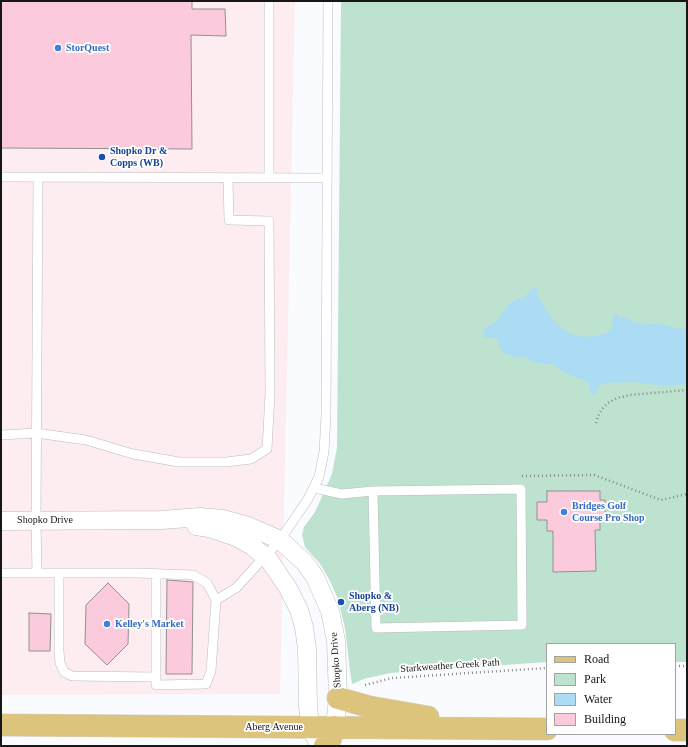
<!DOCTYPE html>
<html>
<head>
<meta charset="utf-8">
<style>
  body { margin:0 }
  #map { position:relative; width:688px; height:747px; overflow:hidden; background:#fafbfe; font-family:"Times New Roman",serif }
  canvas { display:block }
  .frame { position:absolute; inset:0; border:2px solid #161617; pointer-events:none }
  .legend { position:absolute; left:546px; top:643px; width:130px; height:92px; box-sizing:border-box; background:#fff; border:1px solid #a2a2a2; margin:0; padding:5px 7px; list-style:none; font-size:12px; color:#161617 }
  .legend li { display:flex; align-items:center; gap:8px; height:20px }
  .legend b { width:20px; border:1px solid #a2a2a2 }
</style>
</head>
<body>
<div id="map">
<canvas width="688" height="747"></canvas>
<div class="frame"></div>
<ul class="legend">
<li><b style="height:5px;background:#ddc47d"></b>Road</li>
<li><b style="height:11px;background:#bde2d0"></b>Park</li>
<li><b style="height:11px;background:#acdcf3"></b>Water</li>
<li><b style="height:11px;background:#fbcbdd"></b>Building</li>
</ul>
</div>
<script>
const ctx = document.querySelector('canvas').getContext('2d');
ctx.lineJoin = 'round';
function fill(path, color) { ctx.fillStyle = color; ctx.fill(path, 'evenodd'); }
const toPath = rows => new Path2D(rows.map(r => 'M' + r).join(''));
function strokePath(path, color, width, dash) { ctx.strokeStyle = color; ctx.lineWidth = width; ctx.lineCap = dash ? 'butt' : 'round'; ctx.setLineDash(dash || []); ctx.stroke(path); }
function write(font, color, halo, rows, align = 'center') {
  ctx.font = font + ' "Times New Roman",serif'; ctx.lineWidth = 3.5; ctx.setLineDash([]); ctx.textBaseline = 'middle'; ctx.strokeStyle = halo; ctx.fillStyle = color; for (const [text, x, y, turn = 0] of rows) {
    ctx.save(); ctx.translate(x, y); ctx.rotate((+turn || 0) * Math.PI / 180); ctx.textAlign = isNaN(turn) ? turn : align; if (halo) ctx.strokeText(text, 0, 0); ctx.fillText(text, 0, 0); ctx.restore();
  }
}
fill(toPath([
  [1,1,295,1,280,694,1,695]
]), '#fdedf0');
fill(toPath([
  [341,1,687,1,687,662,675,662,675,644,547,644,547,662,390,673,364,679,352,684,350,671,345,628,338,599,330,581,321,565,305,547,302,535,304,527,315,512,332,474,337,447]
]), '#bde2d0');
fill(toPath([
  [536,286,538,296,554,321,563,329,574,335,586,337,600,335,608,332,613,326,612,320,614,315,617,314,620,318,625,317,632,321,646,325,661,323,674,328,685,329,687,323,687,384,665,386,632,382,609,383,600,384,596,394,591,394,589,391,590,384,588,382,563,372,553,364,537,363,525,358,514,357,504,353,500,347,497,338,482,338,485,333,483,329,497,321,509,304,517,298,522,299]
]), '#acdcf3');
const building = toPath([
  [1,1,192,1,192,9,225,9,226,36,191,35,192,149,1,148,1,1],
  [547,491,600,491,600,500,605,500,605,520,600,520,600,530,595,530,596,571,553,572,553,531,547,531,547,520,537,520,537,502,547,502,547,491],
  [167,580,193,582,192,674,166,674,167,580],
  [108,583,129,604,128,644,107,665,85,644,86,605,108,583],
  [29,613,51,614,50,651,29,651,29,613]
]);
fill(building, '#fbcbdd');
strokePath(building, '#929091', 1);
const lane = toPath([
  [269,1,269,178],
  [1,177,327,178],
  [1,435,36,433,86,440,133,454,179,462,226,462,251,459,267,449,270,394,269,221,229,220,228,178],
  [314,488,342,494,373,491,521,489,522,625,376,628,373,491],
  [1,573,137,573,193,575,207,583,216,600,211,671,206,684,156,685,156,574],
  [37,573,36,520,38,178],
  [59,573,59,651,60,663,64,672,72,676,156,677],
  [216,600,236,588,280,540,308,499,319,477,324,452,326,415,328,1]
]);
const street = toPath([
  [1,521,162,520,200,517,223,519,248,526,280,540,304,562,315,577,330,611,336,641,338,698,335,727],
  [196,526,209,528,236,537,252,546,269,560,288,588,299,610,304,627,307,649,308,706,310,727,316,739]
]);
const primary = toPath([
  [338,698,370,707,428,717],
  [1,725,547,729],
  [675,730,687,730],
  [325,746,329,743,335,727]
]);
strokePath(lane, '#bbbcbf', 10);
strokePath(street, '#bbbcbf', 19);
strokePath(primary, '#d5d5d5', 23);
strokePath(toPath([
  [596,423,598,416,602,409,608,403,617,398,630,395,687,390],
  [522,476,594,475,661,500,687,494],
  [675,666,687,666],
  [365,685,392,678,547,668]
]), '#89898b', 2.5, [1, 3]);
strokePath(lane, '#fff', 9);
strokePath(street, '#fff', 18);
strokePath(primary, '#ddc47d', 22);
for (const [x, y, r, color] of [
  [58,48,4,"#3f7fe0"],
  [102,157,4,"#1a4fb4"],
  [564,512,4,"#3f7fe0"],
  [341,602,4,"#1a4fb4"],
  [107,624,4,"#3f7fe0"]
]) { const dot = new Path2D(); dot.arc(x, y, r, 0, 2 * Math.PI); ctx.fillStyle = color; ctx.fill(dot); strokePath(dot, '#fff', 1.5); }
write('bold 10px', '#366cbe', '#fff', [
  ["StorQuest",66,48],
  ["Bridges Golf",572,506],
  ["Course Pro Shop",572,518],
  ["Kelley's Market",115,624]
], 'left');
write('bold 10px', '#164399', '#fff', [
  ["Shopko Dr &",110,151],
  ["Copps (WB)",110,163],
  ["Shopko &",349,596],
  ["Aberg (NB)",349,608]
], 'left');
write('10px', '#161617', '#fff', [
  ["Shopko Drive",45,520],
  ["Shopko Drive",336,660,-94],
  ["Starkweather Creek Path",450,666,-4],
  ["Aberg Avenue",274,727]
]);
</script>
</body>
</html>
